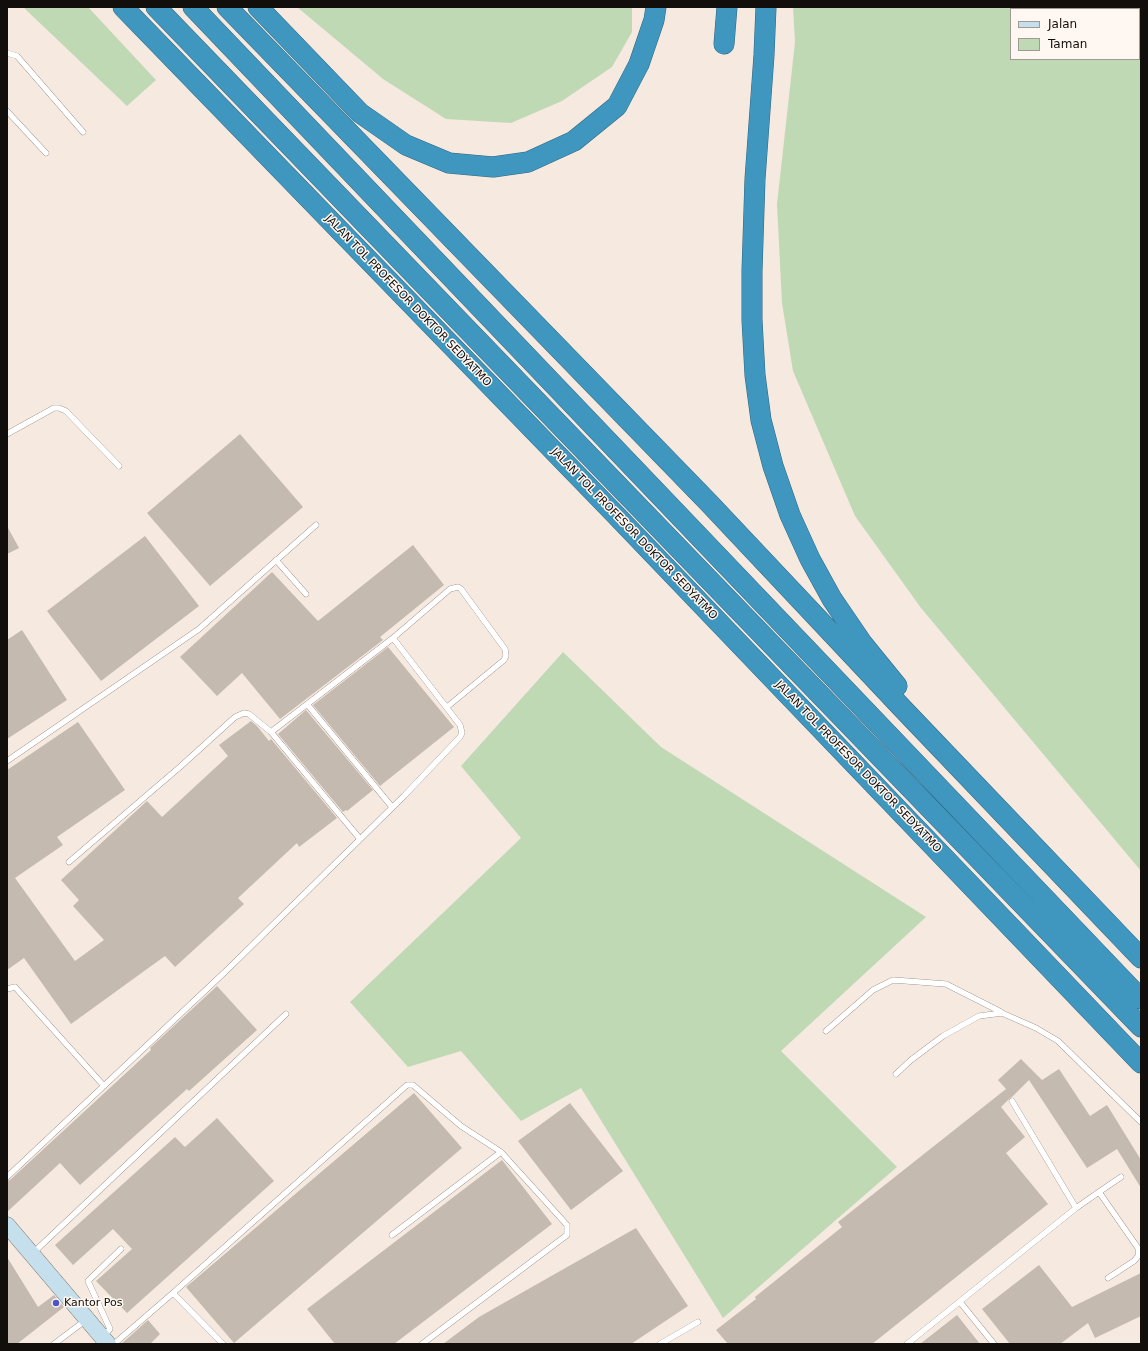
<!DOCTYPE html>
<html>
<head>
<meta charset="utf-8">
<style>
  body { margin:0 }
  #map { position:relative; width:1148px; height:1351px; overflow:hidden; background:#f6e9df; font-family:"DejaVu Sans",sans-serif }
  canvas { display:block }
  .frame { position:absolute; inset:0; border:8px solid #120e0b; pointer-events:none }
  .legend { position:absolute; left:1010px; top:8px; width:130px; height:52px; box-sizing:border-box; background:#fff7f1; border:1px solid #a09a95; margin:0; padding:5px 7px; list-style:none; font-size:12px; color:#120e0b }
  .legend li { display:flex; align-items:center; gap:8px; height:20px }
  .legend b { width:20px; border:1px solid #a09a95 }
</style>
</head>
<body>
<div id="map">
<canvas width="1148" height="1351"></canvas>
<div class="frame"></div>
<ul class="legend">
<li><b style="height:5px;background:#c5e0ec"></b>Jalan</li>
<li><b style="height:11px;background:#c0d9b5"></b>Taman</li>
</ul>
</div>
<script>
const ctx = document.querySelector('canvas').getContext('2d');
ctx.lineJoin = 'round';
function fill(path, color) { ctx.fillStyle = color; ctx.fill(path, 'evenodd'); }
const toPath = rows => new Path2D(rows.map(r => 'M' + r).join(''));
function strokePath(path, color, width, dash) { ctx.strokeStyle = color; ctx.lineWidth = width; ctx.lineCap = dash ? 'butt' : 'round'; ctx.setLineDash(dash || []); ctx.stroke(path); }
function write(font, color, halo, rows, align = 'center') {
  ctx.font = font + ' "DejaVu Sans",sans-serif'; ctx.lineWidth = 3; ctx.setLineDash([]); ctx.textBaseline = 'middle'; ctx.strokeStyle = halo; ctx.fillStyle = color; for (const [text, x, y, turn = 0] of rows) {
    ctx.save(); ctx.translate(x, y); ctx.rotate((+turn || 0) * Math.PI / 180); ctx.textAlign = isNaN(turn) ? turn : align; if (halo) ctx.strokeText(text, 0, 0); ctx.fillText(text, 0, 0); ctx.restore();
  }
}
fill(toPath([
  [23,7,88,7,156,80,127,106],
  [297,7,632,7,632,32,612,67,562,101,511,123,446,119,383,79],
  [793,7,1141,7,1141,871,921,608,855,516,793,371,782,303,777,204,795,42],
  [1011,9,1139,9,1139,59,1011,59],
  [563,652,661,747,926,917,781,1051,897,1167,723,1318,581,1088,521,1121,461,1051,408,1067,350,1002,521,838,461,766]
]), '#c0d9b5');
fill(toPath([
  [240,434,303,507,210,586,147,513],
  [7,526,19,548,7,554],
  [145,536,199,606,101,681,47,611],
  [413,545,444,585,380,637,383,640,280,719,242,673,217,696,180,657,272,572,318,621],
  [22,630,67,700,7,739,7,640],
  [388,647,454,727,380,786,313,705],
  [306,710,373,790,347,811,346,810,343,812,278,734],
  [251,721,257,726,269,741,271,739,337,818,299,847,297,843,238,898,244,904,175,967,165,956,71,1024,24,958,7,970,7,770,78,722,125,790,57,837,63,845,15,878,75,961,104,940,73,906,79,900,61,880,147,801,162,817,228,756,219,745],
  [217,986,257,1030,189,1091,187,1089,80,1185,60,1163,7,1212,7,1181,10,1180,151,1050,150,1048],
  [1021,1059,1042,1080,1059,1069,1090,1116,1107,1105,1141,1160,1141,1188,1117,1149,1087,1168,1029,1080,1012,1097,1010,1098,1001,1107,1025,1137,1006,1153,1048,1204,872,1344,728,1344,716,1330,756,1299,755,1297,842,1227,838,1222,1006,1089,998,1080],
  [414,1093,462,1148,234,1343,186,1287],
  [570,1103,623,1171,571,1210,518,1141],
  [217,1118,274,1181,127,1313,96,1281,132,1249,113,1229,73,1265,55,1245,175,1137,185,1147],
  [502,1160,552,1224,394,1344,335,1344,307,1309],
  [636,1228,688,1306,631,1344,443,1344,479,1317],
  [7,1257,38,1307,54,1295,64,1307,17,1344,7,1344],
  [1039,1265,1072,1307,1141,1273,1141,1316,1095,1338,1088,1323,1060,1344,1010,1344,982,1309],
  [957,1315,980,1344,920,1344],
  [148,1320,160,1334,150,1344,121,1344]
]), '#c5bab0');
const service = toPath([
  [7,53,17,56,83,132],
  [7,111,46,153],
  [7,434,54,408,59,408,66,411,119,466],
  [276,560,306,594],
  [307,704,392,807],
  [271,732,360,839],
  [7,761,199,629,316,525],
  [69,862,181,766,235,717,244,713,249,714,271,732,393,638],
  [7,989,15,987,104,1086],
  [826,1031,873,990,893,980,946,984,1001,1012],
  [896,1074,911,1060,943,1036,979,1016,1002,1013,1036,1028,1058,1041,1141,1122],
  [7,1177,227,970,404,796,460,737,462,733,460,725,393,638,450,589,458,587,461,589,505,649,506,656,504,660,447,707],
  [1099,1192,1121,1177],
  [1076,1208,1099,1192,1138,1248,1139,1255,1134,1261,1108,1278],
  [392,1235,501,1152],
  [33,1253,286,1014],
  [173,1293,223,1344],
  [960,1302,994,1344],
  [103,1337,110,1329,88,1281,121,1249],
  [54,1344,86,1320],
  [114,1344,173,1293,407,1085,413,1085,461,1126,501,1152,567,1225,567,1235,422,1344],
  [660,1344,698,1322],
  [907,1344,1076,1208,1012,1101]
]);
const secondary = toPath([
  [7,1225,108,1344]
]);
const motorway = toPath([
  [123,7,612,511,1141,1063],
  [156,7,1141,1027],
  [193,7,1141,999],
  [227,7,709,503,904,710,1141,958],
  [258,7,360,113,406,145,449,163,493,167,528,162,574,141,617,106,639,64,654,20,656,7],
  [766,7,764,55,755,179,752,271,752,320,755,375,761,420,773,466,790,515,810,559,832,599,862,643,897,686],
  [724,44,727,7]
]);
strokePath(service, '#796e66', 6);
strokePath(secondary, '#796e66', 17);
strokePath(motorway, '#2f6781', 21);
strokePath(service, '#fff', 5.5);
strokePath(secondary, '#c5e0ec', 16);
strokePath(motorway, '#3f97c0', 20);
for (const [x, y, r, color] of [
  [56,1303,4,"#4d53c9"]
]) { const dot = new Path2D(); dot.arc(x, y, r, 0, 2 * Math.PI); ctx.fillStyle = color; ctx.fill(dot); strokePath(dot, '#fff7f1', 1.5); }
write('11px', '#120e0b', '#fff7f1', [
  ["JALAN TOL PROFESOR DOKTOR SEDYATMO",408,301,46],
  ["JALAN TOL PROFESOR DOKTOR SEDYATMO",634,534,46],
  ["JALAN TOL PROFESOR DOKTOR SEDYATMO",858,767,46]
]);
write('11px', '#120e0b', '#fff7f1', [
  ["Kantor Pos",64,1303]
], 'left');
</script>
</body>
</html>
